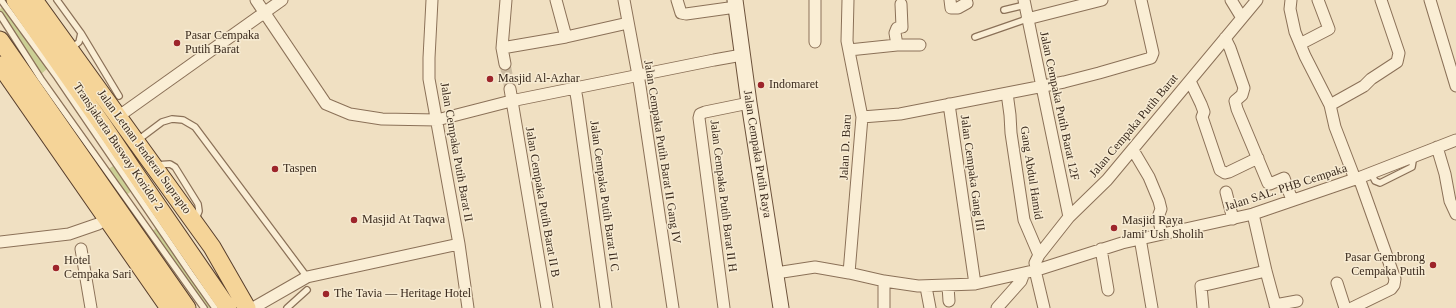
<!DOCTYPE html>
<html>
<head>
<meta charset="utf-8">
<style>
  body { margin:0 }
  canvas { display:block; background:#f0e0c2 }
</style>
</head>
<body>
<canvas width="1456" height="308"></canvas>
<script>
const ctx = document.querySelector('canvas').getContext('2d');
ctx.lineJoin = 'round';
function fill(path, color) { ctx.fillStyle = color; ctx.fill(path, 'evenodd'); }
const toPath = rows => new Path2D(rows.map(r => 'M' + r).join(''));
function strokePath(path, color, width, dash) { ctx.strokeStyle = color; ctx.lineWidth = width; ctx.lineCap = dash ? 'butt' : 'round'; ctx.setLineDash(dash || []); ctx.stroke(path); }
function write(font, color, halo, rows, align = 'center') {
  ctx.font = font + ' Georgia,serif'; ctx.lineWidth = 3; ctx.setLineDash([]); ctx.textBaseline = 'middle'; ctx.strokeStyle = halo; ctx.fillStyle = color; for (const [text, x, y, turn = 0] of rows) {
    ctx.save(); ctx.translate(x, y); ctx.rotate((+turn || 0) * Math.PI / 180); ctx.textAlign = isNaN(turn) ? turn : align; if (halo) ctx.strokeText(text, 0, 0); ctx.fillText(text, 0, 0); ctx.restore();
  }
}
fill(toPath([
  [5,5,49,67,39,76,0,15,0,9],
  [116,164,133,190,125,196,107,170],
  [158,227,215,308,202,308,151,232]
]), '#cbcf95');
strokePath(toPath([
  [505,64,510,89]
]), '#ccbca1', 11, [11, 5.5]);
const lane = toPath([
  [1,0,57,77,191,274,215,308],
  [57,0,81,33,79,42,72,48],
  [1004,10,1025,5],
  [0,15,41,79,204,308],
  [81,33,119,96],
  [975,37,1027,19],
  [138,140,162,122,172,119,183,120,195,127,307,277],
  [155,165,170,164,175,167,198,204,199,211,196,219],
  [1371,173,1375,181,1380,183,1412,167,1413,161,1410,157],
  [287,308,307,290]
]);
const street = toPath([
  [256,0,326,104,350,114,382,119,437,120,511,101,714,60,742,55],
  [432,0,429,58,429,79,459,244,468,308],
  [556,0,566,37],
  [624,0,640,86,673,308],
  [677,0,681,13,686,14,736,7],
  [815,0,815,42],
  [848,0,847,41,862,117,849,273],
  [950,0,951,8,958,8,967,3,966,0],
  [1024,0,1069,217],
  [1231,0,1242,18],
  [1291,0,1290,9,1295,32,1305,56,1330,105,1335,127,1355,179],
  [1430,0,1456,86],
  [1027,19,1102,0],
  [1225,38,1230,48,1244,88,1242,95,1235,101,1237,109,1268,183,1270,184,1284,178,1292,200],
  [1300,44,1329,29,1318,0],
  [897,45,895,33,897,28,902,27,901,4],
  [502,48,566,37,628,23],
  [849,50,897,45,920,45],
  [505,64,502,48,506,0],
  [1190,81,1201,104,1204,112,1202,117,1220,170,1225,173,1229,172,1258,158],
  [575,88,577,99,606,308],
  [510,89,547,308],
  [1007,93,1010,115,1011,133,1024,220,1039,255],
  [949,104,975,284],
  [1330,105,1364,86,1371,79,1397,62,1399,53,1381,0],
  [119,116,282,0],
  [862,117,900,114,1064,82,1099,73,1151,58,1153,53,1141,0],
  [1437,147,1445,174,1450,201,1456,214],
  [1133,150,1149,177,1159,201,1161,209,1158,217,1162,234],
  [1226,192,1233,219],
  [1253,214,1266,271,1276,308],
  [1140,238,1152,308],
  [0,242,69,234,98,224,107,219],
  [81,249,91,308],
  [1101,249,1108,290],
  [1035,270,1044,308],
  [1037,270,1035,263,1039,255,1069,217,1107,180,1257,0],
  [776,273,815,267,849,273,884,281,918,286,975,284,1037,270,1122,243,1253,214,1361,177,1456,140],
  [884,281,884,308],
  [1337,283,1345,308],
  [948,286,949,301],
  [926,287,930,308],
  [1275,305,1297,301],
  [253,308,307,277,459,244],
  [724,308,699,118,700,114,705,112,749,103],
  [997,308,1021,281,1024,273],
  [1203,308,1201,286,1266,271],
  [1352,308,1391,289,1394,285,1395,279,1359,178]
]);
const secondary = toPath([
  [735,0,749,103,781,308]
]);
const primary = toPath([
  [15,0,104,127,133,170,228,308],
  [34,0,212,247,247,308],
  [0,40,187,308],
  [0,65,169,308]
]);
strokePath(lane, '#8b7158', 8);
strokePath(street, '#8b7158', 13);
strokePath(secondary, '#6d523b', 17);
strokePath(primary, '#583f2d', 19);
strokePath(lane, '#faeed5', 5.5);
strokePath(street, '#faeed5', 11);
strokePath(secondary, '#faeed5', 15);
strokePath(primary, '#f5d498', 17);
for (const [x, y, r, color] of [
  [177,43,4,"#9d252b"],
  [490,79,4,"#9d252b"],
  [761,85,4,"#9d252b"],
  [275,169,4,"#9d252b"],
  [354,220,4,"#9d252b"],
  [1114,228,4,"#9d252b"],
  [1433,265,4,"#9d252b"],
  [56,268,4,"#9d252b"],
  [326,294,4,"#9d252b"]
]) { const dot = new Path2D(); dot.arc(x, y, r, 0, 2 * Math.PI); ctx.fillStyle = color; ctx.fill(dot); strokePath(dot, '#f7ebd2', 1.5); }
write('12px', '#3a2a1d', '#f7ebd2', [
  ["Pasar Cempaka",185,36],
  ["Putih Barat",185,50],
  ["Masjid Al-Azhar",498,79],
  ["Indomaret",769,85],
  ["Taspen",283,169],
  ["Masjid At Taqwa",362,220],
  ["Masjid Raya",1122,221],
  ["Jami' Ush Sholih",1122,235],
  ["Pasar Gembrong",1425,258,"right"],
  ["Cempaka Putih",1425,272,"right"],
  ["Hotel",64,261],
  ["Cempaka Sari",64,275],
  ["The Tavia — Heritage Hotel",334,294]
], 'left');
write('12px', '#3a2a1d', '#f7ebd2', [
  ["Jalan Cempaka Putih Barat 12F",1059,106,78],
  ["Jalan Cempaka Putih Barat",1134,126,-50],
  ["Transjakarta Busway Koridor 2",118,147,56],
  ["Jalan D. Baru",846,147,-87],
  ["Jalan Letnan Jenderal Suprapto",144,152,54],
  ["Jalan Cempaka Putih Barat II",456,152,80],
  ["Jalan Cempaka Putih Barat II Gang IV",662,152,81],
  ["Jalan Cempaka Putih Raya",757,154,81],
  ["Jalan Cempaka Gang III",972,173,82],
  ["Gang Abdul Hamid",1031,173,81],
  ["Jalan SAL. PHB Cempaka",1286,188,-18],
  ["Jalan Cempaka Putih Barat II C",604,196,82],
  ["Jalan Cempaka Putih Barat II H",723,196,83],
  ["Jalan Cempaka Putih Barat II B",542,202,80]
]);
</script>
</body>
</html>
